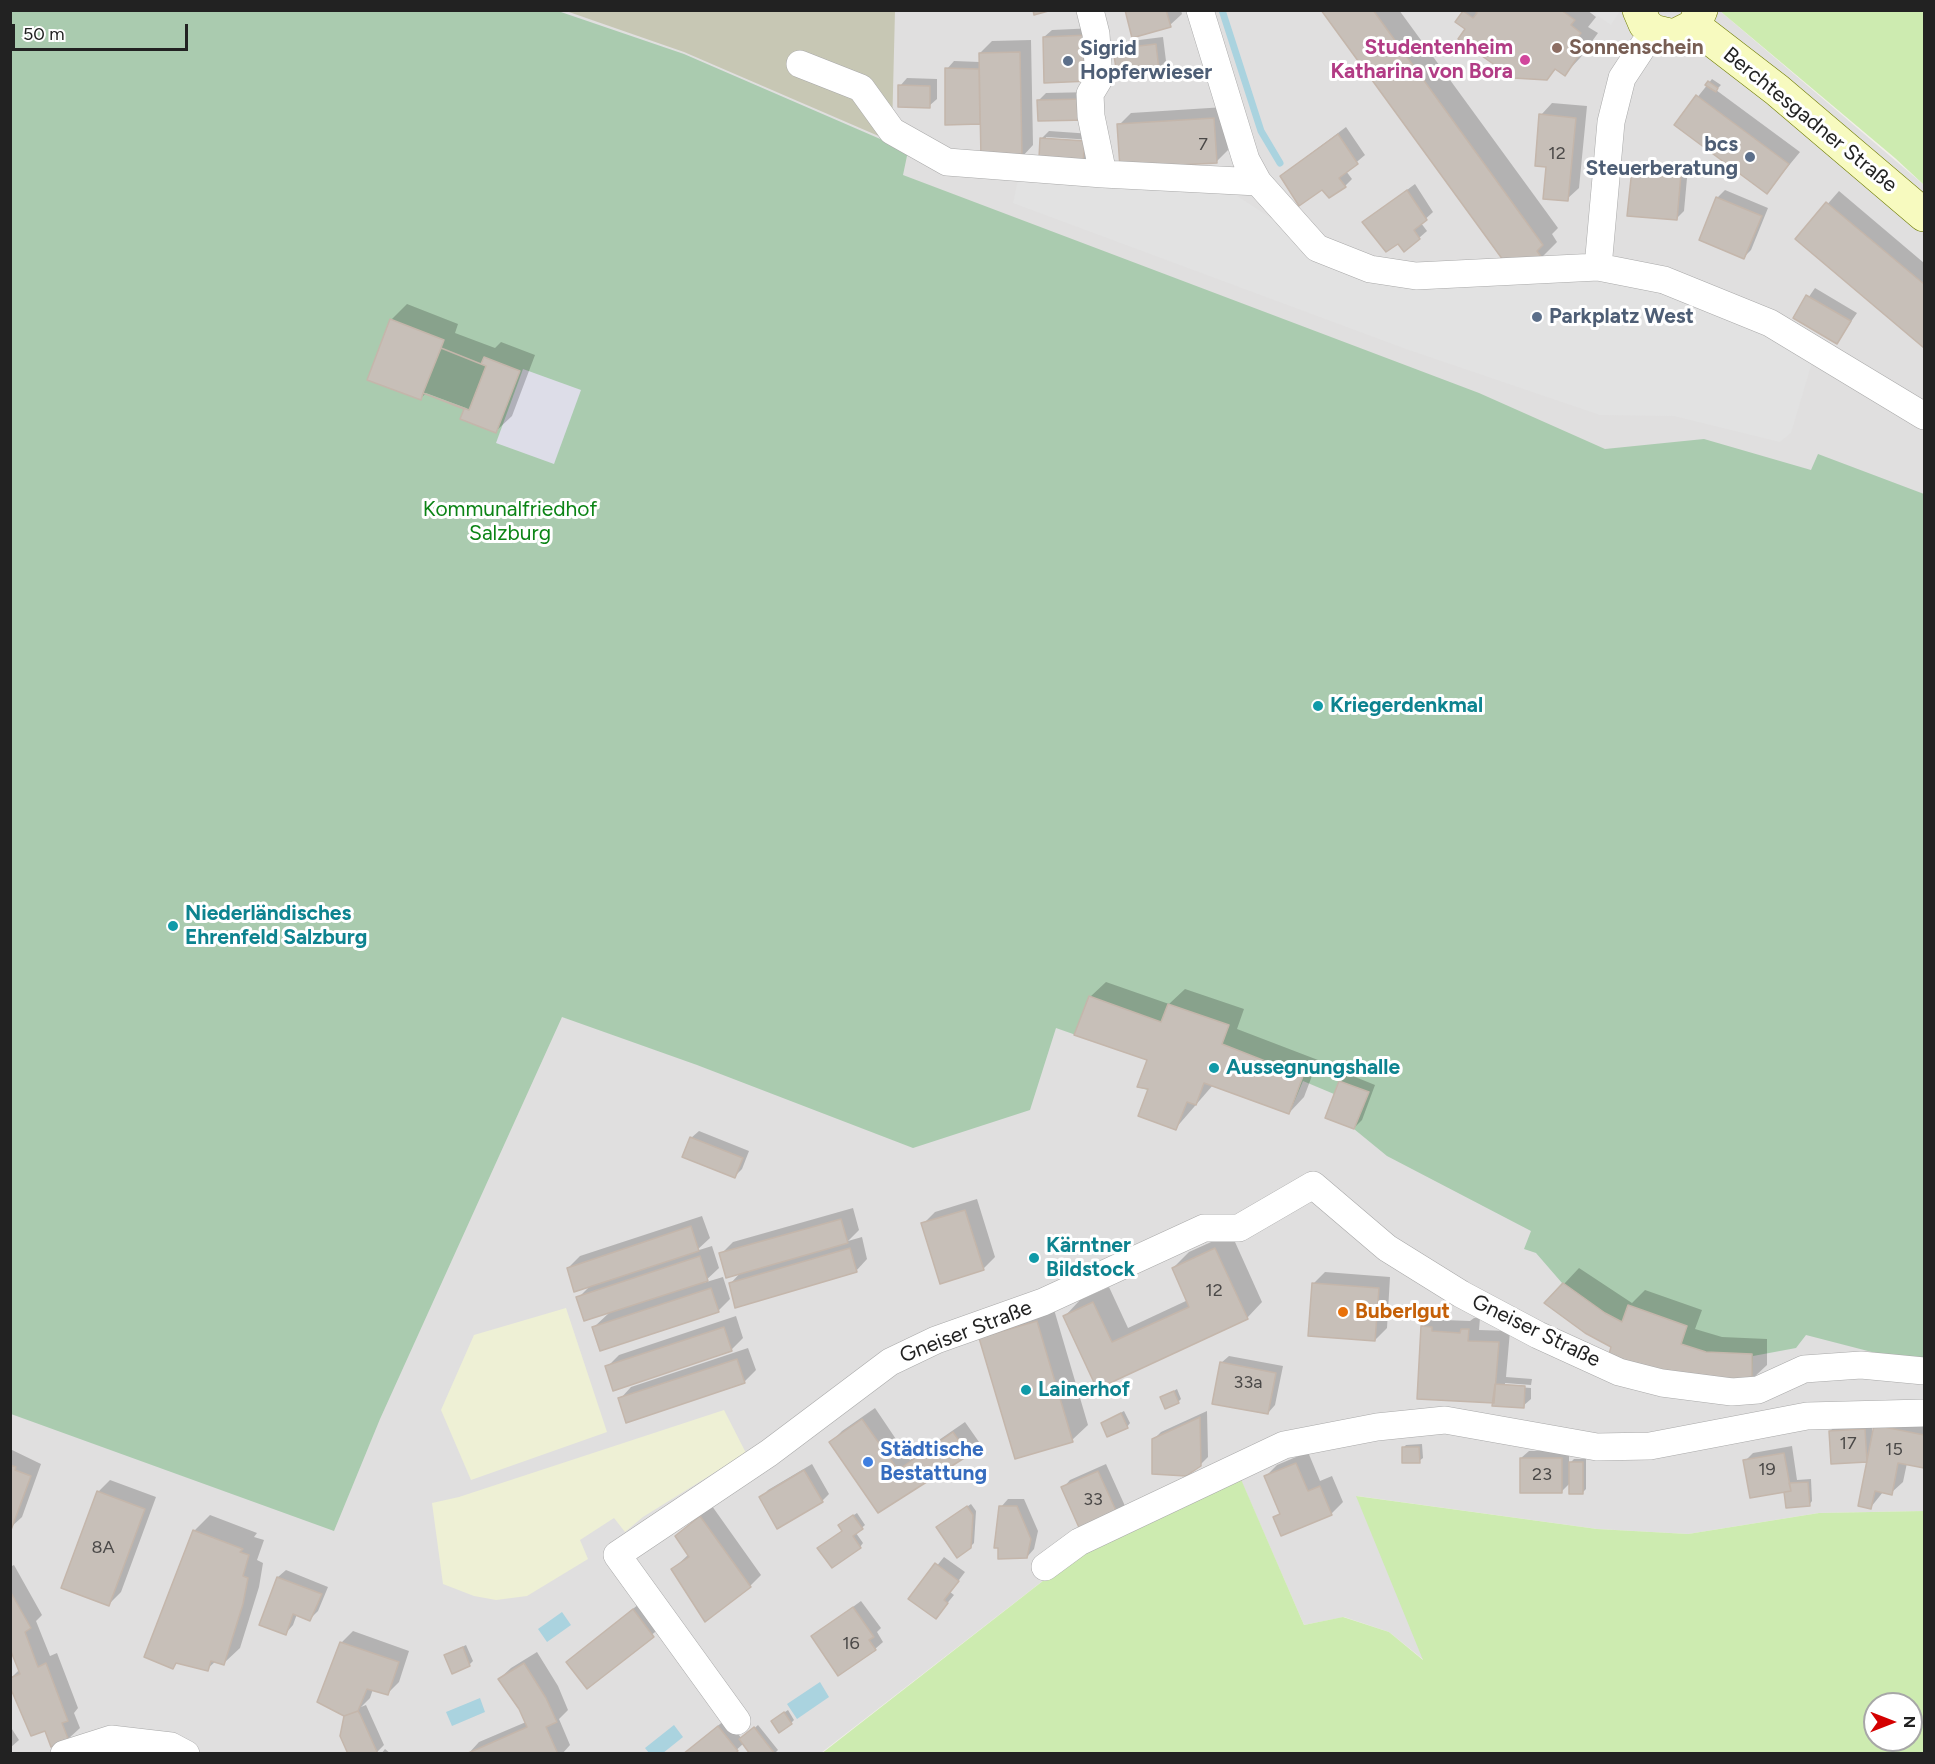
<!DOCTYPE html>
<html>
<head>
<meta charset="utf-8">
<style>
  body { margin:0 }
  #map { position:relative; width:1935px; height:1764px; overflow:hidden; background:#f2efe9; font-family:Figtree,sans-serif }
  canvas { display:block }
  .frame { position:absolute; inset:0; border:12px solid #222; pointer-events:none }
  .north { position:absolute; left:1863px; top:1692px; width:60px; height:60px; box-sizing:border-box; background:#fff; border:2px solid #a7a7a7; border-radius:50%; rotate:90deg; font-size:16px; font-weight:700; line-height:24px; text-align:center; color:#222 }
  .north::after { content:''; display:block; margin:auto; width:21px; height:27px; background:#d40000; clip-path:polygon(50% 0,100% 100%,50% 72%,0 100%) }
  .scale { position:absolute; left:12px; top:24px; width:176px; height:27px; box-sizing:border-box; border:3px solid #222; border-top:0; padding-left:8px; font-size:18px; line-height:21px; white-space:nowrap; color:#222; -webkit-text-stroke:4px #fff; paint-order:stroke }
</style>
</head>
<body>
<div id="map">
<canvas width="1935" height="1764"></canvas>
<div class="frame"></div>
<div class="north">N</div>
<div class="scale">50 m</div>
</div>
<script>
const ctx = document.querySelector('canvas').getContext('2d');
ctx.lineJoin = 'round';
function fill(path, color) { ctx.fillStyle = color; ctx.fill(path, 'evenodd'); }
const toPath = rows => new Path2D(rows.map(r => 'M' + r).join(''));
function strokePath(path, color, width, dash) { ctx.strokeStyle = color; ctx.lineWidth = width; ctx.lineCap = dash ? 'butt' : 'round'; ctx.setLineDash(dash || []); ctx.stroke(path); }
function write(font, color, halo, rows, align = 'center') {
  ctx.font = font + ' Figtree,sans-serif'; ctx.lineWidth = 6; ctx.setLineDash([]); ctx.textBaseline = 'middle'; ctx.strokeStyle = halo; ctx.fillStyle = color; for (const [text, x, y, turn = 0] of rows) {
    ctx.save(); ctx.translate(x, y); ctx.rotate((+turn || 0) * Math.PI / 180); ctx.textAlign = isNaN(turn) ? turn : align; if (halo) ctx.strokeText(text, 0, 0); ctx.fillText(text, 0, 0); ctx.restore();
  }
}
fill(toPath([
  [11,11,1720,11,1924,185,1924,1511,1819,1513,1688,1534,1597,1529,1357,1496,1425,1661,1389,1632,1344,1617,1304,1625,1240,1478,1080,1552,821,1753,11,1754]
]), '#e0dfdf');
fill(toPath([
  [566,11,895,11,892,131,911,150,684,52]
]), '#c7c7b4');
fill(toPath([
  [566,1308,607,1432,471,1480,441,1410,474,1335],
  [724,1410,746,1453,643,1517,625,1532,614,1518,580,1540,588,1559,527,1596,496,1600,474,1596,443,1584,432,1503,459,1497]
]), '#eef0d5');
fill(toPath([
  [1720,11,1924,11,1924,185,1895,158],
  [1240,1477,1304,1625,1343,1617,1389,1632,1423,1660,1356,1496,1597,1529,1688,1534,1819,1513,1924,1511,1924,1753,821,1754,1080,1552],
  [1875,1704,1911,1704,1911,1740,1875,1740]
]), '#cdebb0');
fill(toPath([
  [10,11,558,11,684,54,908,151,903,175,1479,393,1605,449,1704,439,1811,470,1818,454,1924,494,1924,1362,1895,1358,1806,1335,1796,1348,1753,1356,1752,1382,1609,1354,1611,1347,1585,1333,1544,1303,1562,1283,1536,1253,1524,1249,1531,1231,1387,1156,1354,1129,1325,1118,1334,1094,1303,1081,1289,1114,1204,1083,1196,1105,1187,1102,1176,1130,1138,1116,1148,1090,1137,1087,1147,1060,1056,1028,1030,1110,913,1148,697,1065,562,1017,380,1419,334,1531,11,1414]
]), '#aacbaf');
fill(toPath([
  [1620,11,1611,25,1591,11,1620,10],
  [1018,180,1225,188,1317,248,1370,269,1598,267,1816,349,1791,433,1780,442,1674,416,1600,415,1406,349,1013,203]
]), '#e2e2e2');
fill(toPath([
  [523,369,581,390,554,464,496,443]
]), '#dddde8');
fill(toPath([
  [562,1612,571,1625,547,1642,538,1629],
  [820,1682,829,1697,797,1719,787,1704],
  [480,1698,485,1712,452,1726,446,1712],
  [674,1725,683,1737,663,1753,649,1753,645,1748]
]), '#aad3df');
fill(toPath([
  [1126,10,1181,10,1182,14,1170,25],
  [1323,10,1399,10,1558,228,1552,234,1557,242,1542,257,1504,258],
  [1466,10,1587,10,1596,17,1588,27,1598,33,1580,58,1565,74,1557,68,1546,79,1457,21],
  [1095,28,1097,72,1044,37,1052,30],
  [1163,37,1166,61,1158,69,1115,50,1123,42],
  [1031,40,1033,145,1022,157,982,121,980,123,947,69,954,61,980,62,980,53,992,41],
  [907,78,937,79,937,99,929,106,900,86],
  [1712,79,1721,85,1716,90,1800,152,1767,192,1676,124],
  [1093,92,1094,111,1039,100,1046,93],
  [1552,103,1587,106,1579,188,1567,199,1541,115],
  [1225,107,1228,150,1216,162,1119,125,1131,113],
  [1346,127,1365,155,1346,171,1352,179,1345,186,1323,188,1281,176],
  [1049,131,1092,134,1092,140,1046,137,1046,140,1091,143,1090,153,1083,161,1041,139],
  [1641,162,1688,167,1684,211,1676,219,1633,170],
  [1415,184,1433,212,1421,223,1427,231,1419,238,1398,242,1364,222],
  [1725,190,1768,208,1751,250,1744,257,1717,198],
  [1839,191,1924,263,1924,346,1797,239],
  [1815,288,1857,313,1837,342,1795,317],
  [407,304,458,324,455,333,495,348,501,342,535,355,512,416,496,431,466,408,426,393,420,399,391,320],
  [1106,982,1169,1004,1185,989,1244,1009,1237,1029,1318,1060,1304,1097,1289,1113,1213,1085,1175,1129,1150,1088,1149,1059,1090,997],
  [1348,1074,1375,1085,1362,1120,1354,1128,1340,1082],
  [699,1131,749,1151,742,1169,735,1176,691,1138],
  [977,1199,995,1257,983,1269,923,1224,935,1212],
  [853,1208,859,1230,848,1241,862,1237,867,1259,856,1271,730,1284,742,1271,721,1254,733,1242],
  [702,1216,710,1238,696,1251,712,1246,719,1268,703,1283,723,1277,730,1299,719,1310,601,1349,594,1327,610,1312,578,1298,591,1285,568,1268,580,1256],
  [1231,1233,1262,1302,1247,1318,1097,1387,1065,1316,1080,1300,1109,1287,1128,1328,1188,1300,1173,1268,1189,1252],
  [1579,1268,1632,1303,1645,1290,1702,1310,1695,1329,1722,1337,1767,1339,1767,1365,1751,1380,1613,1347,1564,1284],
  [1325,1272,1390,1277,1387,1328,1375,1340,1313,1284],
  [1053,1306,1088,1425,1072,1440,981,1339],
  [1434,1315,1443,1316,1443,1320,1470,1321,1474,1318,1480,1318,1479,1330,1510,1331,1506,1377,1532,1379,1531,1385,1505,1383,1505,1386,1531,1388,1531,1399,1523,1406,1494,1401,1423,1327],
  [736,1316,743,1338,731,1350,607,1367,619,1355],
  [748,1348,756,1370,744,1382,620,1399,631,1387],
  [1229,1356,1283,1366,1275,1405,1268,1413,1221,1363],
  [1177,1389,1181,1399,1178,1402,1162,1398],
  [875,1408,910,1460,965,1422,979,1442,968,1454,878,1511,831,1442,842,1431],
  [1124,1411,1130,1423,1127,1427,1102,1423],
  [1207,1411,1208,1457,1200,1465,1153,1440,1161,1432],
  [1924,1421,1924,1466,1907,1463,1903,1482,1891,1493,1883,1492,1871,1507,1868,1461,1832,1463,1830,1431,1838,1424,1872,1422,1872,1435,1875,1425],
  [1422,1444,1423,1458,1419,1461,1403,1448,1406,1445],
  [1792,1446,1797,1480,1811,1479,1812,1501,1809,1505,1786,1492,1745,1461,1753,1453],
  [10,1449,41,1464,22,1517,10,1528],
  [1529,1451,1569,1451,1569,1464,1574,1459,1586,1459,1586,1489,1583,1492,1571,1482,1562,1491,1521,1458],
  [1308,1452,1320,1481,1332,1476,1343,1502,1331,1514,1275,1517,1281,1512,1266,1476,1277,1465],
  [812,1464,829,1494,822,1501,761,1498,768,1490],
  [1106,1464,1125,1506,1117,1514,1063,1488,1070,1480],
  [110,1480,156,1497,121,1592,109,1604,63,1587,98,1492],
  [1008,1499,1024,1499,1038,1531,1034,1549,1027,1557,1001,1507],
  [971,1504,976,1511,974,1543,970,1547,942,1524],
  [712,1506,761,1575,750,1586,673,1569,689,1554,676,1536],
  [857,1513,865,1525,856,1533,863,1543,860,1547,844,1530,843,1522],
  [210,1515,257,1533,254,1537,264,1540,257,1560,263,1563,259,1587,240,1648,224,1663,216,1661,207,1669,178,1662,172,1668,146,1656,195,1530],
  [944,1557,965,1572,950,1592,954,1595,936,1617,911,1598],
  [14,1565,42,1615,36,1621,50,1656,57,1653,78,1708,74,1713,80,1728,68,1739,46,1729,10,1679,20,1669,10,1645,10,1567],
  [286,1570,328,1587,318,1611,310,1619,297,1614,293,1625,286,1633,261,1624,278,1577],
  [645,1599,665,1624,587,1687,568,1662],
  [861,1601,881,1628,877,1632,883,1642,875,1649,813,1636],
  [353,1631,409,1651,399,1682,388,1693,373,1689,370,1698,361,1707,366,1705,384,1745,377,1752,346,1715,341,1643],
  [466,1645,473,1661,469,1665,446,1655],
  [537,1652,558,1686,568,1710,559,1719,570,1745,562,1754,468,1754,479,1742,526,1722,520,1709,499,1679,511,1668],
  [788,1710,794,1720,791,1723,776,1718],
  [726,1719,742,1739,758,1725,778,1750,774,1754,744,1743,732,1754,684,1754],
  [10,1726,19,1740,10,1748],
  [385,1749,391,1754,381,1754]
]), '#0003');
strokePath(toPath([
  [1222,10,1261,131,1280,163]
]), '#aad3df', 7);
const building = toPath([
  [1033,10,1052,10,1034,15,1033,10],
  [1125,10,1166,10,1171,27,1132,38,1125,10],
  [1321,10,1373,10,1543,245,1537,251,1542,258,1503,260,1321,10],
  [1474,10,1561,10,1575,20,1571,25,1581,33,1573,43,1583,49,1565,76,1555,69,1547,80,1513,78,1458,39,1465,29,1455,22,1463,11,1473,18,1477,13,1474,10],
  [1088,35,1090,81,1044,83,1043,37,1088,35],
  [1156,44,1159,70,1117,75,1113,49,1156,44],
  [1020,52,1022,158,981,159,979,53,1020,52],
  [945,68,979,69,980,124,945,125,945,68],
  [1708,81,1718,88,1716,92,1705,85,1708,81],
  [898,85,930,86,930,108,898,107,898,85],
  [1696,95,1789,164,1767,194,1674,125,1696,95],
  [1086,99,1087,120,1038,121,1037,100,1086,99],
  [1539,114,1576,118,1568,201,1543,199,1546,167,1535,166,1539,114],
  [1214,118,1217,163,1120,168,1117,124,1214,118],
  [1338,134,1358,164,1339,178,1346,187,1329,198,1322,190,1299,206,1280,176,1338,134],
  [1040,138,1085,141,1083,162,1039,158,1040,138],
  [1632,169,1681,174,1677,220,1627,216,1632,169],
  [1407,190,1427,220,1414,230,1420,239,1404,252,1398,244,1386,252,1362,222,1407,190],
  [1716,197,1762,216,1744,259,1699,240,1716,197],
  [1826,202,1924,284,1924,348,1795,239,1826,202],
  [1806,295,1851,321,1837,344,1793,318,1806,295],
  [390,319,444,340,441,348,481,364,484,357,520,371,496,433,460,419,464,409,423,393,421,400,367,380,390,319],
  [441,348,486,366,469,410,423,393,441,348],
  [1089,996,1161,1022,1168,1004,1229,1025,1222,1044,1303,1076,1289,1114,1204,1083,1196,1105,1187,1102,1176,1130,1138,1116,1148,1089,1137,1087,1147,1060,1074,1035,1089,996],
  [1339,1081,1369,1092,1354,1129,1325,1118,1339,1081],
  [690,1137,743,1158,735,1178,682,1157,690,1137],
  [965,1210,984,1270,940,1284,921,1223,965,1210],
  [841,1219,848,1243,726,1278,719,1253,841,1219],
  [691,1226,699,1251,574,1292,567,1268,691,1226],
  [850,1248,857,1272,735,1308,729,1283,850,1248],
  [1215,1248,1248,1319,1097,1389,1063,1316,1093,1302,1112,1342,1189,1307,1172,1268,1215,1248],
  [700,1256,708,1281,584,1321,576,1297,700,1256],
  [1312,1283,1379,1288,1375,1341,1308,1336,1312,1283],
  [1563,1283,1605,1313,1622,1322,1628,1305,1687,1326,1681,1344,1706,1352,1752,1354,1752,1382,1669,1377,1609,1354,1611,1347,1585,1333,1544,1303,1563,1283],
  [711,1288,719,1312,600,1351,592,1327,711,1288],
  [1037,1321,1073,1442,1015,1459,979,1338,1037,1321],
  [1421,1326,1432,1327,1432,1331,1460,1333,1461,1329,1469,1329,1468,1341,1499,1342,1494,1403,1417,1399,1421,1326],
  [724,1327,732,1351,613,1391,605,1366,724,1327],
  [737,1359,745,1383,626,1423,618,1398,737,1359],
  [1220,1362,1276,1373,1268,1414,1212,1404,1220,1362],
  [1495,1384,1525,1386,1524,1408,1492,1406,1495,1384],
  [1174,1391,1179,1403,1165,1409,1160,1397,1174,1391],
  [1121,1413,1128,1428,1107,1437,1101,1423,1121,1413],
  [1200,1417,1201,1466,1186,1476,1152,1474,1152,1439,1200,1417],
  [862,1419,898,1470,953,1432,969,1455,878,1513,829,1442,862,1419],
  [1874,1425,1924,1435,1924,1468,1898,1463,1892,1495,1875,1491,1871,1509,1858,1506,1874,1425],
  [1865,1429,1867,1462,1831,1464,1829,1431,1865,1429],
  [1402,1447,1419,1447,1420,1463,1402,1463,1402,1447],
  [1784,1453,1791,1491,1750,1498,1743,1460,1784,1453],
  [1520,1458,1562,1458,1562,1493,1520,1493,1520,1458],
  [1569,1462,1583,1462,1583,1494,1569,1494,1569,1462],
  [1296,1463,1308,1491,1320,1486,1332,1515,1281,1536,1273,1517,1280,1514,1264,1476,1296,1463],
  [10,1465,16,1467,15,1470,31,1476,11,1530,10,1465],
  [804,1470,823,1502,777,1529,759,1497,804,1470],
  [1098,1471,1118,1515,1081,1532,1061,1487,1098,1471],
  [1808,1482,1810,1506,1786,1508,1784,1492,1791,1491,1789,1483,1808,1482],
  [97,1491,145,1509,109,1606,61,1588,97,1491],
  [967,1506,973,1515,971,1548,957,1558,936,1527,967,1506],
  [999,1506,1017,1506,1031,1539,1027,1558,998,1559,998,1548,994,1548,999,1506],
  [853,1515,863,1529,853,1536,861,1548,832,1568,817,1548,842,1531,838,1525,853,1515],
  [700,1516,751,1587,705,1622,671,1569,689,1557,675,1536,700,1516],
  [193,1530,243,1549,240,1552,249,1555,243,1576,248,1578,243,1604,224,1665,211,1661,208,1671,176,1663,173,1669,144,1657,193,1530],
  [935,1563,959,1581,944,1600,948,1603,936,1619,908,1599,935,1563],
  [277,1577,322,1594,310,1621,293,1614,286,1635,259,1625,277,1577],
  [10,1591,31,1628,25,1632,38,1667,46,1663,68,1721,62,1723,69,1741,51,1747,45,1731,31,1736,10,1687,10,1678,20,1674,10,1649,10,1591],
  [853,1607,874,1637,869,1640,876,1650,838,1676,811,1636,853,1607],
  [633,1609,654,1637,587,1689,566,1662,633,1609],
  [340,1642,399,1662,388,1695,367,1689,358,1711,344,1716,317,1702,340,1642],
  [463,1647,470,1666,452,1674,444,1655,463,1647],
  [524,1663,546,1698,557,1722,546,1727,558,1754,466,1754,527,1727,519,1709,498,1679,524,1663],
  [358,1711,360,1714,378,1754,348,1754,340,1736,344,1716,358,1711],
  [784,1712,792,1724,779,1733,771,1721,784,1712],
  [718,1726,738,1751,734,1754,683,1754,718,1726],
  [754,1727,775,1754,750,1754,739,1739,754,1727]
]);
fill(building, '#c7bfb8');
strokePath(building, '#c4b6ab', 1.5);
const minor = toPath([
  [1090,10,1096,34,1099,79,1090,94,1091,116,1103,174,1258,182],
  [1200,10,1246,160,1258,182,1317,248,1370,269,1416,276,1598,267,1664,280,1770,323,1924,416],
  [800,64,861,88,892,131,947,162,1103,174],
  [1598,267,1611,122,1622,78,1653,31],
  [1045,1567,1079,1542,1284,1445,1377,1427,1445,1420,1597,1447,1650,1446,1807,1416,1924,1413],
  [737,1721,617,1555,769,1453,890,1362,936,1340,1043,1302,1204,1228,1239,1228,1313,1185,1387,1248,1461,1294,1538,1335,1619,1372,1662,1383,1732,1392,1758,1390,1804,1369,1861,1365,1924,1371],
  [64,1754,111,1739,171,1746,186,1754]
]);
const secondary = toPath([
  [1639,10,1645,24,1653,31,1674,36,1694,26,1701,10],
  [1694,26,1777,90,1924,215]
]);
strokePath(minor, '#a9a9a9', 28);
strokePath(secondary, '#707d05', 34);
strokePath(minor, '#fff', 27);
strokePath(secondary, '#f7fabf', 33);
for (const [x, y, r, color] of [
  [1557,48,6,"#8d6e63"],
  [1525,60,6,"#d1479c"],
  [1068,61,6,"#5c6f8a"],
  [1750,157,6,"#5c6f8a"],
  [1537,317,6,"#5c6f8a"],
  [1318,706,6,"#0f9aa8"],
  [173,926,6,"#0f9aa8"],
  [1214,1068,6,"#0f9aa8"],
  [1034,1258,6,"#0f9aa8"],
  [1343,1312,6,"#e8710a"],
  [1026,1390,6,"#0f9aa8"],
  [868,1462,6,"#3f7fe0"]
]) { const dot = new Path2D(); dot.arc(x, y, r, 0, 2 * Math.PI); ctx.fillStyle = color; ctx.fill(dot); strokePath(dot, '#fff', 2); }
write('18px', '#4b4948', null, [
  ["7",1203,145],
  ["12",1557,154],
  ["12",1214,1291],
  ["33a",1248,1383],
  ["17",1848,1444],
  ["15",1894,1450],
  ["19",1767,1470],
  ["23",1542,1475],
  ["33",1093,1500],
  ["8A",103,1548],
  ["16",851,1644]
]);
write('bold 21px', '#b23c85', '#fff', [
  ["Studentenheim",1513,48],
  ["Katharina von Bora",1513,72]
], 'right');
write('bold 21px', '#785e54', '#fff', [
  ["Sonnenschein",1569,48]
], 'left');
write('bold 21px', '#4e5e75', '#fff', [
  ["Sigrid",1080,49],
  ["Hopferwieser",1080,73],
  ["bcs",1738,145,"right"],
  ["Steuerberatung",1738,169,"right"],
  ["Parkplatz West",1549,317]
], 'left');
write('21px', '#222', '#fff', [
  ["Berchtesgadner Straße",1810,120,39],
  ["Gneiser Straße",1536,1331,26],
  ["Gneiser Straße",966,1332,-21]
]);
write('21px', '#0c8416', '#fff', [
  ["Kommunalfriedhof",510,510],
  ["Salzburg",510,534]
]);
write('bold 21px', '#0d838f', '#fff', [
  ["Kriegerdenkmal",1330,706],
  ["Niederländisches",185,914],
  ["Ehrenfeld Salzburg",185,938],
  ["Aussegnungshalle",1226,1068],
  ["Kärntner",1046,1246],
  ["Bildstock",1046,1270],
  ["Lainerhof",1038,1390]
], 'left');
write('bold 21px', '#c56008', '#fff', [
  ["Buberlgut",1355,1312]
], 'left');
write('bold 21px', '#366cbe', '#fff', [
  ["Städtische",880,1450],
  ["Bestattung",880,1474]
], 'left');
</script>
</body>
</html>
